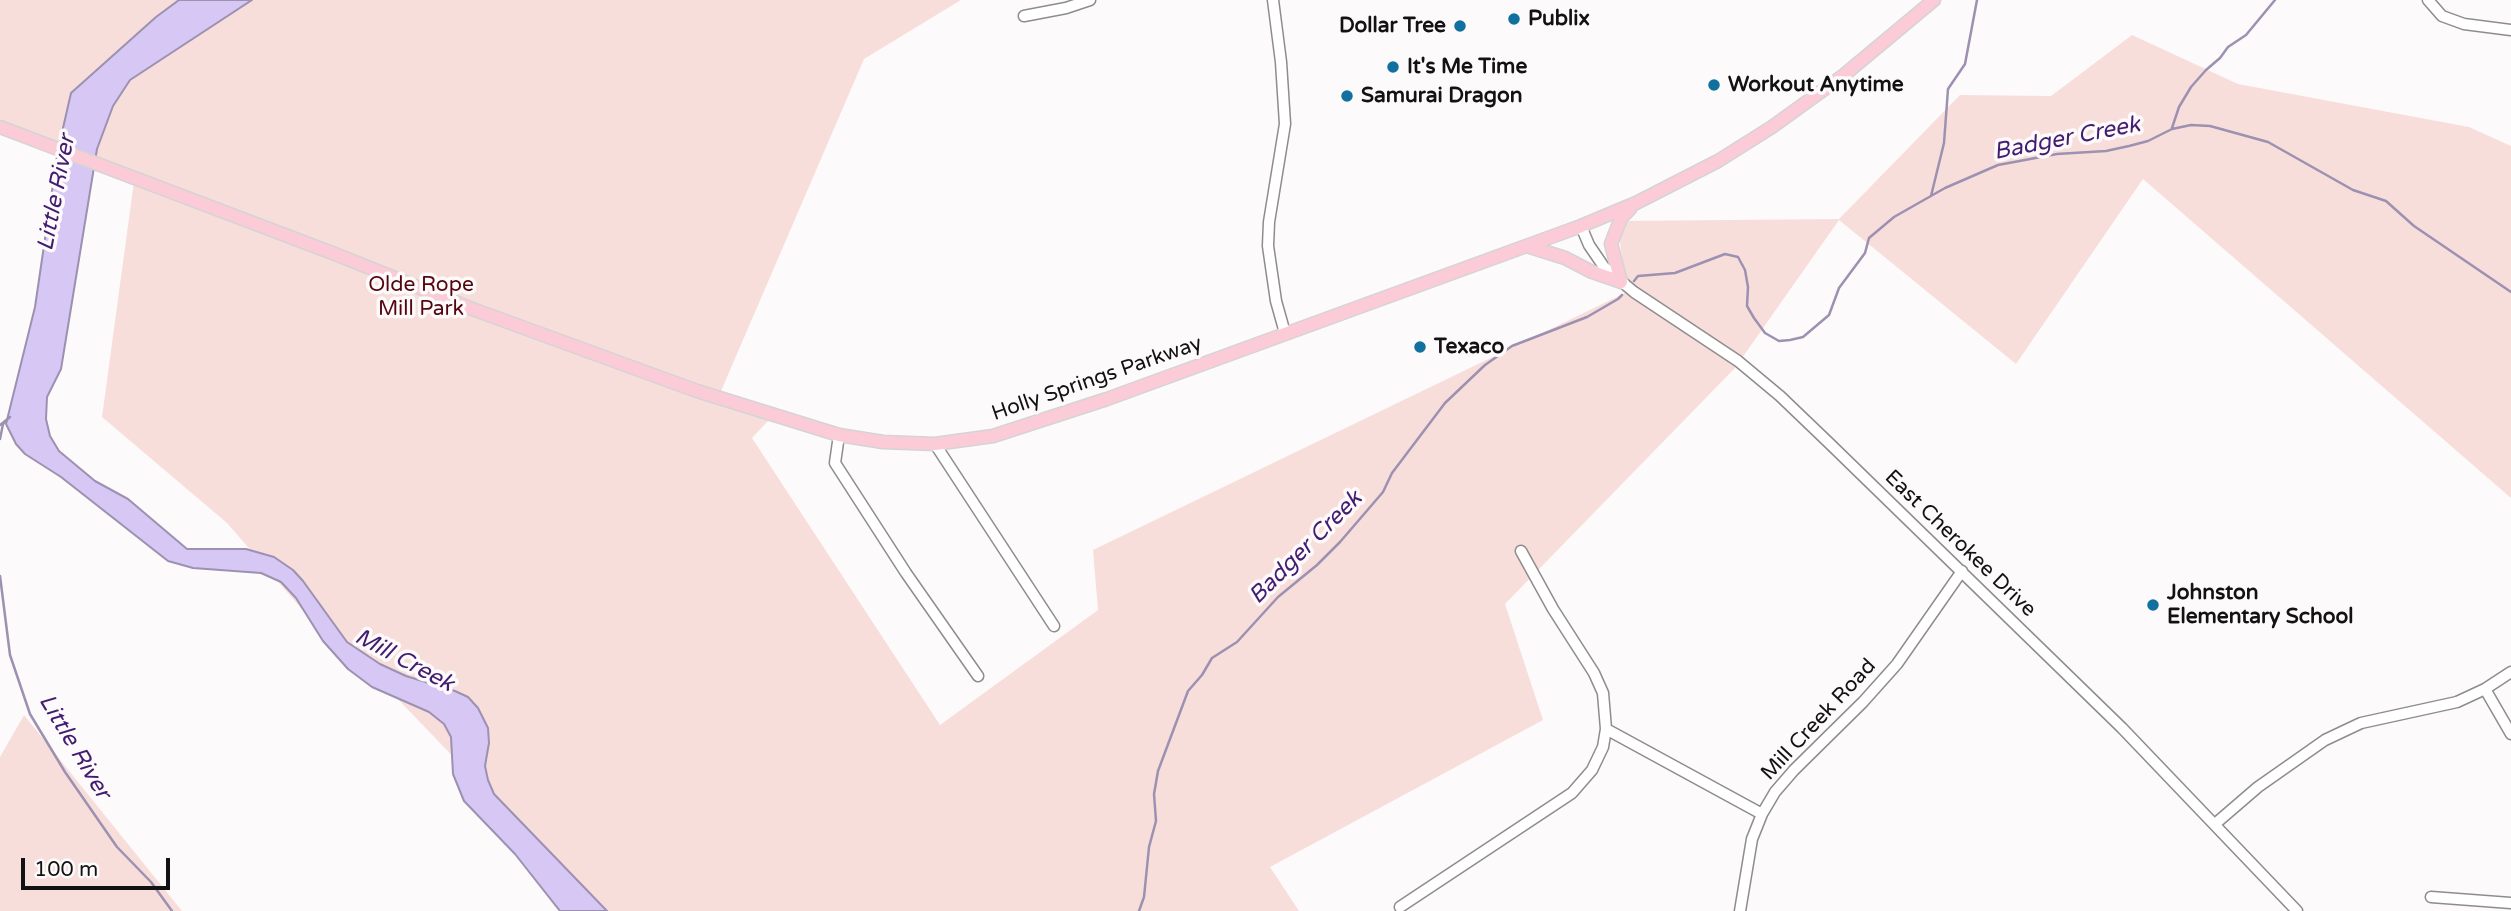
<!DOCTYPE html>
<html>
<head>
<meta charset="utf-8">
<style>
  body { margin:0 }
  #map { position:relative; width:2511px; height:911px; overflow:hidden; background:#fdfafb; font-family:"Varela Round",sans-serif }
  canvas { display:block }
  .scale { position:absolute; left:21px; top:858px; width:149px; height:32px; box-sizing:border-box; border:4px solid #131213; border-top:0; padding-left:9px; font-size:21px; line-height:24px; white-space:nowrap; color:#131213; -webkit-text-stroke:5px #fdfafb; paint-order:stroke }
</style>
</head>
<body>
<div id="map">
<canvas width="2511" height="911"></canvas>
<div class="scale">100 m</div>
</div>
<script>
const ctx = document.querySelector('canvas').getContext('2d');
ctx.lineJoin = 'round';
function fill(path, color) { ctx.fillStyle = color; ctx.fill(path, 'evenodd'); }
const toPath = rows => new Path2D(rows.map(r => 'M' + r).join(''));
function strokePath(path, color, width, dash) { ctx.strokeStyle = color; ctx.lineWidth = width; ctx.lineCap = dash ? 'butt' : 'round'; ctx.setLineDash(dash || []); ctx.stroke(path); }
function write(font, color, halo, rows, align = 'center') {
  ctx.font = font + ' "Varela Round",sans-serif'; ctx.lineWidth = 7; ctx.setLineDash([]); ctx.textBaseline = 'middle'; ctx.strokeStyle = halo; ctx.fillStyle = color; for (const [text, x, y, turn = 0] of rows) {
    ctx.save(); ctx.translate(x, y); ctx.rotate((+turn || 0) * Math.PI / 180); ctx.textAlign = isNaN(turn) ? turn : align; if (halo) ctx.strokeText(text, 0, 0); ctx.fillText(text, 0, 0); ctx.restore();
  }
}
fill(toPath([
  [0,0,961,0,864,59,721,391,731,406,769,420,752,438,940,725,1098,610,1093,550,1625,293,1618,221,1839,219,1960,95,2051,96,2132,35,2238,84,2469,127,2511,146,2511,498,2143,179,2016,364,1839,220,1735,368,1505,604,1543,720,1270,867,1299,911,574,911,561,871,464,801,466,770,390,691,366,683,227,523,102,417,135,174,0,120],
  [24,715,182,911,0,911,0,757]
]), '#f8dedb');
const water = toPath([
  [179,0,252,0,130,80,113,106,97,149,61,369,47,397,46,419,50,436,59,451,95,481,128,499,187,549,246,549,274,557,293,570,303,581,347,642,380,664,406,676,455,691,468,697,478,708,488,728,489,743,485,766,488,780,494,794,607,911,560,911,515,854,464,801,453,774,451,737,444,724,429,712,372,687,348,669,323,641,296,598,281,582,261,573,193,568,168,561,61,477,25,454,16,444,6,424,35,307,58,150,71,93,156,17,179,0]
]);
fill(water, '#d6c7f4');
strokePath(water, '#9c91b0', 2);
strokePath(toPath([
  [2172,128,2179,107,2191,87,2206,70,2220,58,2228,47,2246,35,2275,0],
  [1931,196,1944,143,1948,89,1965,64,1977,0],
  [1634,281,1638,276,1675,273,1725,254,1738,257,1745,270,1748,287,1747,306,1754,318,1765,333,1779,341,1790,340,1803,337,1829,315,1839,288,1865,253,1869,238,1894,217,1945,188,1998,165,2057,154,2106,151,2129,146,2148,141,2172,129,2191,125,2210,126,2268,142,2353,190,2386,201,2414,226,2511,292],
  [0,425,10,417],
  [0,439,3,424,7,420],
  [0,576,10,655,30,714,65,772,117,847,151,882,172,911],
  [1139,911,1144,897,1149,847,1156,821,1154,794,1158,771,1188,691,1202,675,1212,658,1237,642,1278,597,1317,565,1340,542,1383,492,1392,473,1445,403,1485,365,1512,346,1587,317,1618,299,1622,295]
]), '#9c91b0', 2.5);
const minor = toPath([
  [1273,0,1281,62,1285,124,1269,222,1268,246,1276,301,1285,333],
  [2428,0,2442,16,2464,24,2511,30],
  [1024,16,1066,8,1090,0],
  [1581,226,1589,245,1604,267,1634,292,1738,361,1780,396,1828,442,2122,728,2297,911],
  [839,435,835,463,906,573,978,676],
  [935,444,1054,626],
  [1521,551,1553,609,1594,673,1603,693,1606,729,1762,814],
  [2485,689,2511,734],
  [2215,824,2258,787,2325,740,2361,723,2457,702,2485,689,2511,672],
  [2431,897,2511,903],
  [1400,907,1572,793,1592,770,1603,747,1606,729],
  [1740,911,1752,839,1762,814,1775,792,1794,770,1863,702,1897,664,1962,571]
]);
const major = toPath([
  [0,127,335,254,475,310,697,391,839,435,883,442,935,444,993,436,1107,399,1581,226,1636,203,1718,161,1772,127,1844,75,1934,0],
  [1527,246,1565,258,1592,272,1621,282],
  [1621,282,1611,244,1621,218,1630,209]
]);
strokePath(minor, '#8f8c8e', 13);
strokePath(major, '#d5d4d5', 15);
strokePath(minor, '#fff', 10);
strokePath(major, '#fbcbd7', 12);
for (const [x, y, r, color] of [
  [1514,19,7,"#11709e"],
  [1460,26,7,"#11709e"],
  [1393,67,7,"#11709e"],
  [1714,85,7,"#11709e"],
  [1347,96,7,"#11709e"],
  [1420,347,7,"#11709e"],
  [2153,605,7,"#11709e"]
]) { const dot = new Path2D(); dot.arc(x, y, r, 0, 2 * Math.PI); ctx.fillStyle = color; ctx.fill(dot); strokePath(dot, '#fdfafb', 2.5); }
write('bold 21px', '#131213', '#fdfafb', [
  ["Publix",1528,19],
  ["Dollar Tree",1446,26,"right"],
  ["It's Me Time",1407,67],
  ["Workout Anytime",1728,85],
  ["Samurai Dragon",1361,96],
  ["Texaco",1434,347],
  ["Johnston",2167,593],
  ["Elementary School",2167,617]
], 'left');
write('21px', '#54050d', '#fdfafb', [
  ["Olde Rope",421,285],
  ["Mill Park",421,309]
]);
write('21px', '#131213', '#fdfafb', [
  ["Holly Springs Parkway",1097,379,-19],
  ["East Cherokee Drive",1960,544,44],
  ["Mill Creek Road",1819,720,-47]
]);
write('italic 23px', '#421c70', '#fdfafb', [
  ["Badger Creek",2067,139,-11],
  ["Little River",57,193,-79],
  ["Badger Creek",1306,548,-45],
  ["Mill Creek",404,661,28],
  ["Little River",74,747,59]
]);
</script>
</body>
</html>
